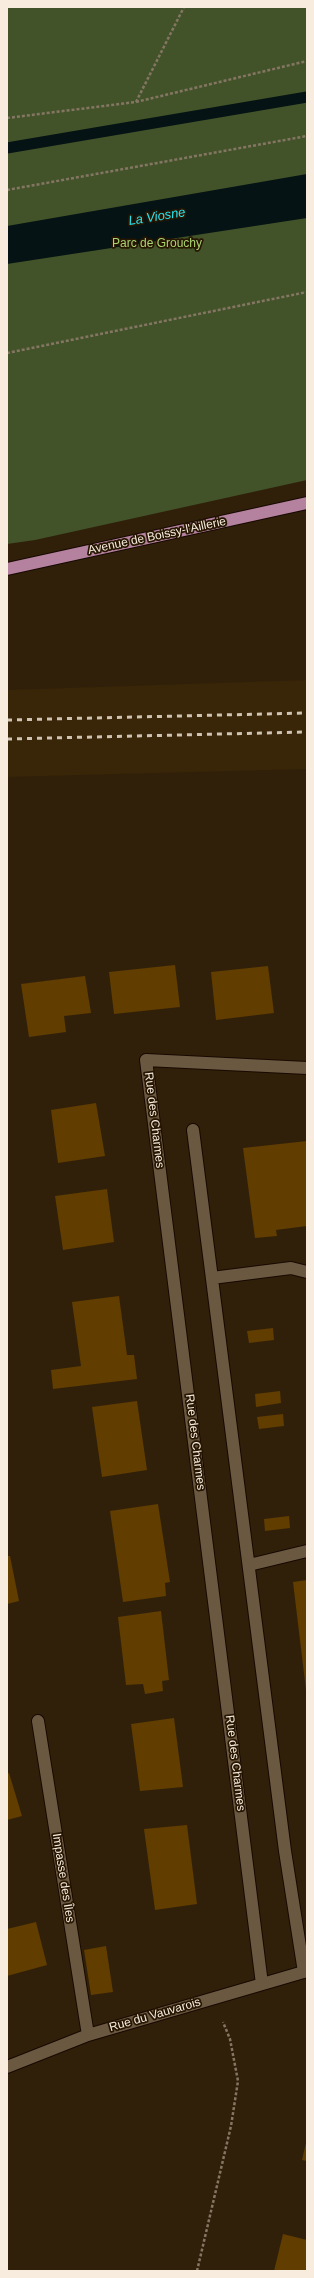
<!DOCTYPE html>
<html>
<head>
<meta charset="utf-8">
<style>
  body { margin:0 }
  #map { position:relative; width:314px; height:2278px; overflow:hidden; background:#30200a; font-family:Helvetica,sans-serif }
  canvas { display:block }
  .frame { position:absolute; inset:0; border:8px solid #f7ecde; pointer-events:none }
</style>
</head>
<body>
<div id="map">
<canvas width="314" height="2278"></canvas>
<div class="frame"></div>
</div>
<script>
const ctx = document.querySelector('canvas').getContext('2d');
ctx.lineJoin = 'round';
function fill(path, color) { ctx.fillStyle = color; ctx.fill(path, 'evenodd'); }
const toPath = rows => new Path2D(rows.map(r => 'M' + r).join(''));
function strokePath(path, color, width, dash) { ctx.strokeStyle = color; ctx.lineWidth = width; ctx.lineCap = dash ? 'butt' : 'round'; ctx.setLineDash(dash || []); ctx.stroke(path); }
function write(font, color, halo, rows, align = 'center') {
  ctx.font = font + ' Helvetica,sans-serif'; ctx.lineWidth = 3.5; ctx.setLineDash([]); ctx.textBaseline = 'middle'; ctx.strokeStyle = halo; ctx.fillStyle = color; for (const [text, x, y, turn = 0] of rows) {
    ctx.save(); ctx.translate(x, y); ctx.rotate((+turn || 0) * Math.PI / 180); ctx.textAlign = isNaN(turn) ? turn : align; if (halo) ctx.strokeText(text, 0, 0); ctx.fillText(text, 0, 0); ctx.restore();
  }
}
fill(toPath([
  [307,680,307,769,7,777,7,690]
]), '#392507');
fill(toPath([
  [7,7,307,7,307,480,35,540,7,544]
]), '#42532a');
fill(toPath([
  [307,174,307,218,7,264,7,226]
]), '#051314');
strokePath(toPath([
  [7,148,307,97]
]), '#051314', 11);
fill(toPath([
  [175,965,180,1007,114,1014,109,972],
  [268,966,274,1013,216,1020,211,972],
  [85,976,91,1013,64,1016,66,1032,29,1037,21,984],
  [96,1103,105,1156,58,1163,51,1110],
  [307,1141,307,1226,276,1230,277,1236,255,1238,243,1148],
  [107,1189,114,1242,63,1250,55,1196],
  [119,1296,127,1355,134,1355,137,1379,53,1389,51,1370,81,1366,72,1302],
  [273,1328,274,1340,249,1343,247,1331],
  [280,1391,281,1403,256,1407,255,1394],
  [137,1401,147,1470,102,1477,92,1407],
  [283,1414,284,1426,259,1429,257,1417],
  [158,1504,170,1582,165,1583,166,1596,123,1602,110,1511],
  [289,1516,290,1528,265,1531,264,1519],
  [7,1556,10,1556,19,1601,7,1604],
  [307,1580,307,1690,306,1690,293,1582],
  [161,1611,169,1680,162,1681,163,1691,145,1694,143,1684,126,1685,118,1617],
  [174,1718,183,1787,140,1791,131,1724],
  [9,1773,22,1816,7,1820,7,1774],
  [187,1825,197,1904,155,1910,144,1829],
  [36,1922,47,1965,7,1976,7,1929],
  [106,1946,113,1992,91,1995,84,1950],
  [306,2143,307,2143,307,2161,302,2160],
  [283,2234,307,2240,307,2271,274,2271]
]), '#613d00');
const minor = toPath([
  [193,1130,285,1851,304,1972],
  [212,1278,291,1268,307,1272],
  [249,1565,307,1551],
  [38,1721,88,2035],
  [262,1984,146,1060,307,1068],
  [7,2067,88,2035,307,1971]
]);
const major = toPath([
  [7,569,307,503]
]);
strokePath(minor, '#170900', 14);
strokePath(major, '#170900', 14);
strokePath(toPath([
  [136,102,184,7],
  [7,118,136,102,307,61],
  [7,190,307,136],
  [7,353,307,292],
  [197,2271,231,2126,238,2081,230,2039,223,2022]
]), '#847663', 2.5, [3, 2]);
strokePath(minor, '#6b5841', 12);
strokePath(major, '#b4819f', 12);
strokePath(toPath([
  [7,720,307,713],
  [7,739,307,732]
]), '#d0c4b5', 3, [5, 5]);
write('12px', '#aad471', '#261602', [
  ["Parc de Grouchy",157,244]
]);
write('12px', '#f7ecde', '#261602', [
  ["Avenue de Boissy-l'Aillerie",157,536,-12],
  ["Rue des Charmes",154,1120,83],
  ["Rue des Charmes",195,1442,83],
  ["Rue des Charmes",235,1763,83],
  ["Impasse des Îles",63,1878,81],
  ["Rue du Vauvarois",155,2015,-16]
]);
write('italic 13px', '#27e1ef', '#261602', [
  ["La Viosne",157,217,-9]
]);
</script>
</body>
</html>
